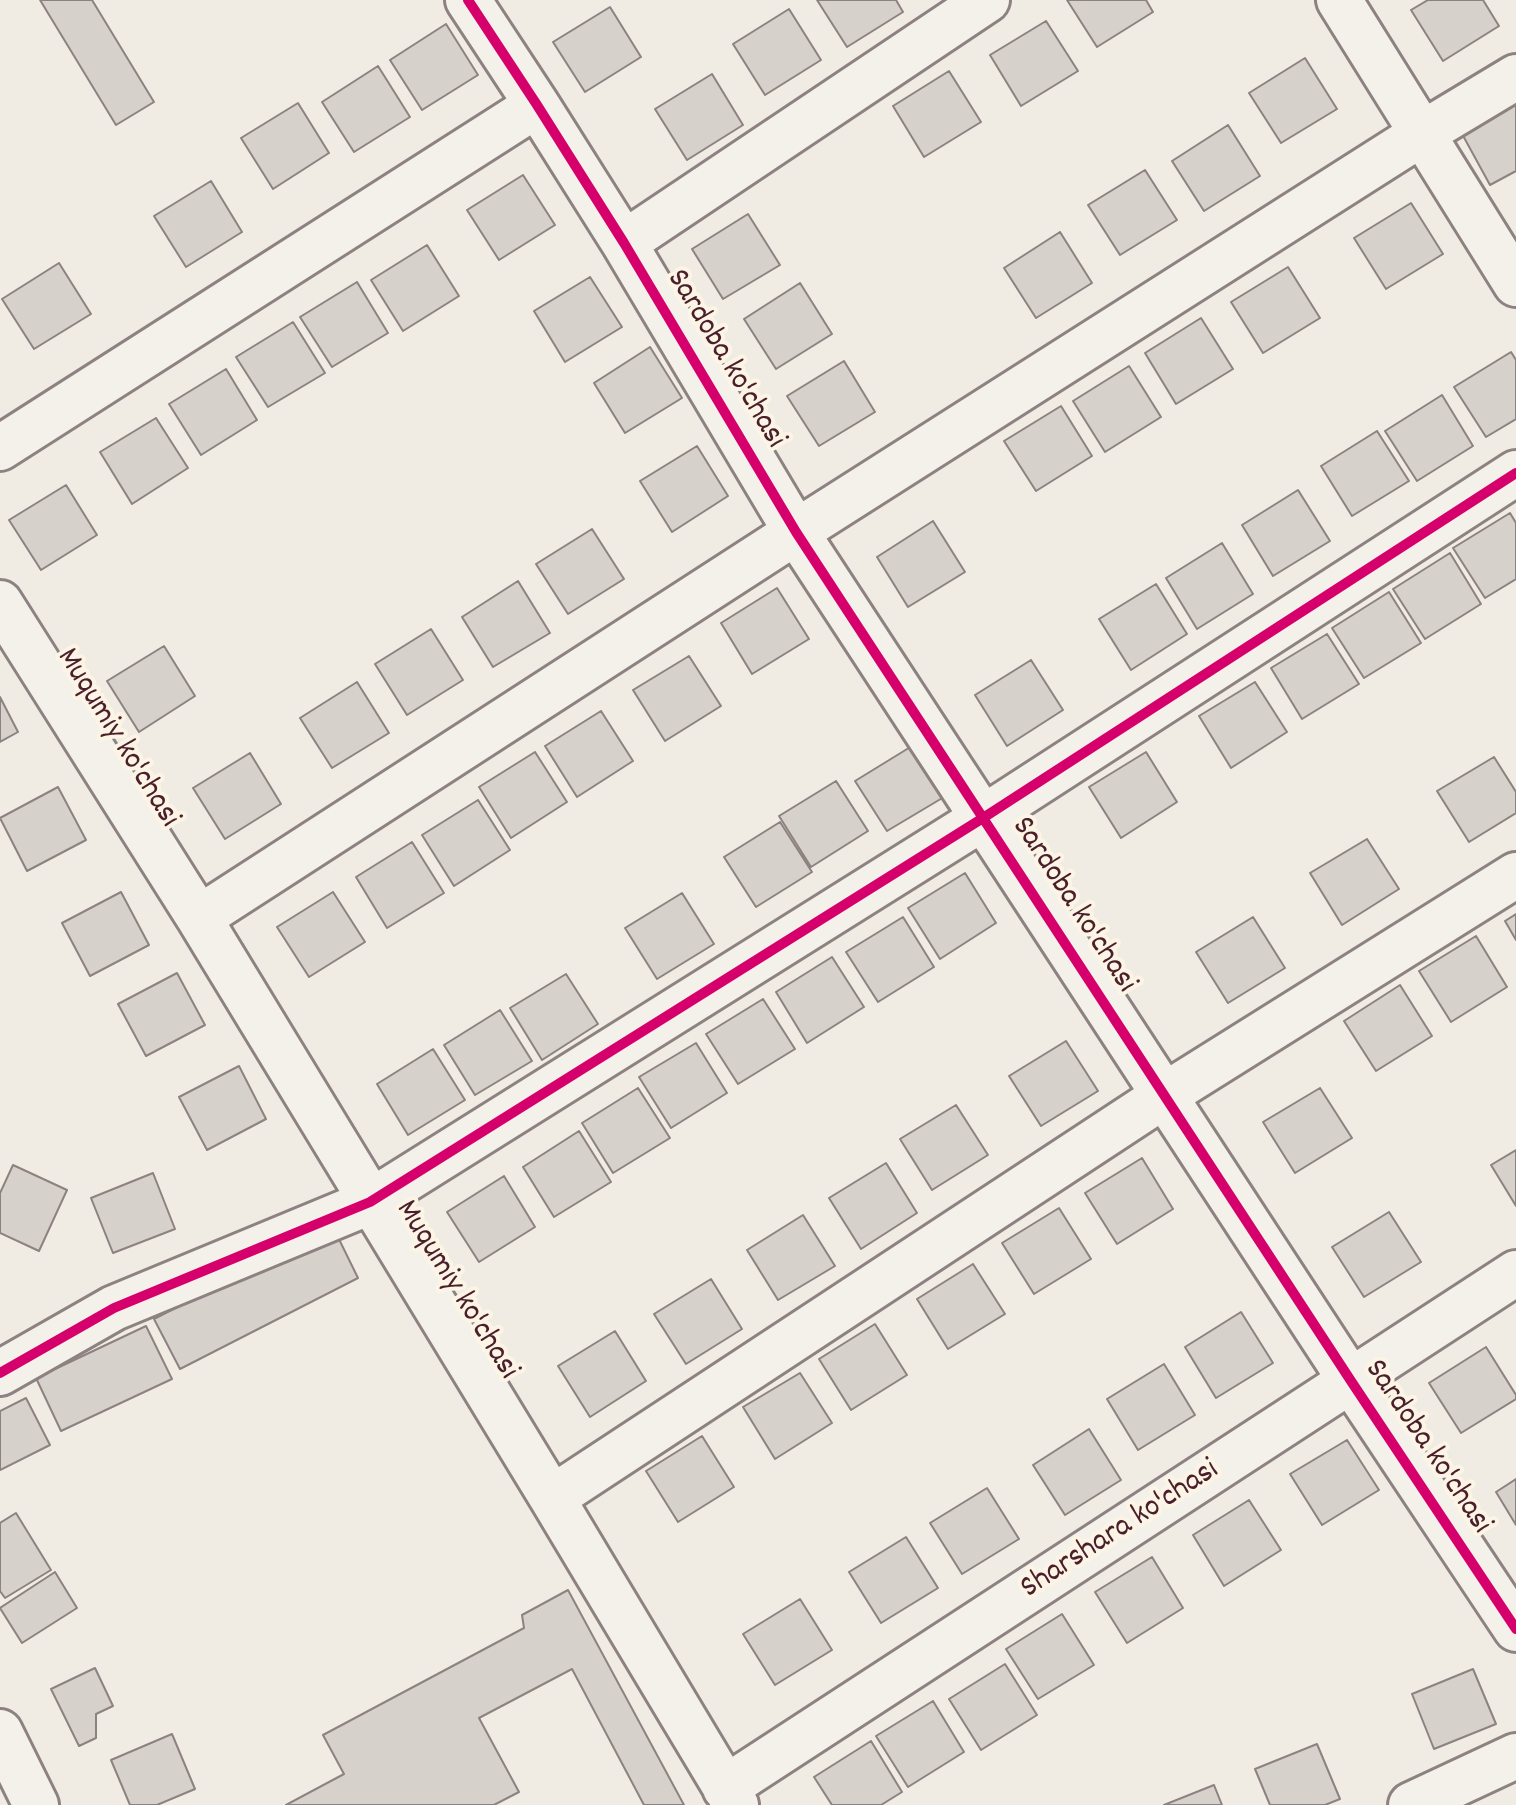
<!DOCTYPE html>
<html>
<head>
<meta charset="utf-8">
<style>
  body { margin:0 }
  canvas { display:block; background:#f0ebe3 }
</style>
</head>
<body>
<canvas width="1516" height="1805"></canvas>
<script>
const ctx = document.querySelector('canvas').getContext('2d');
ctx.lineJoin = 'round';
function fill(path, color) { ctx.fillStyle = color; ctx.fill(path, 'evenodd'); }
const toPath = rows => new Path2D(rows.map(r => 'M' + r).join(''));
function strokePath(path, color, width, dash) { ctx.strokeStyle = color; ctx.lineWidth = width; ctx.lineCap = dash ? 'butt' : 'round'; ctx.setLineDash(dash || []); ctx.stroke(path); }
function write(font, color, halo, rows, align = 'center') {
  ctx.font = font + ' Dekko,sans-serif'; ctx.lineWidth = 8; ctx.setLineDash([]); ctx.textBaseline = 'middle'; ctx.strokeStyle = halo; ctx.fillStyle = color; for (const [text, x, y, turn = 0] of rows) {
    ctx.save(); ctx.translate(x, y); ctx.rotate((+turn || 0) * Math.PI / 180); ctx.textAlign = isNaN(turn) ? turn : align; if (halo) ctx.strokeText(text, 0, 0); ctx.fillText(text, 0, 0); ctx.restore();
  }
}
const building = toPath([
  [40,0,92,0,154,102,116,125,40,0],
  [817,0,896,0,903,12,847,47,817,0],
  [1067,0,1146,0,1153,12,1097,47,1067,0],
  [1428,0,1483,0,1499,26,1443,61,1411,10,1428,0],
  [610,7,641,57,585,92,553,42,610,7],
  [789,9,821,60,765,95,733,44,789,9],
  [1046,21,1078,71,1021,106,990,55,1046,21],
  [446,24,478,75,422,110,390,60,446,24],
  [1305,58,1337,109,1281,143,1249,93,1305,58],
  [378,66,410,117,354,152,322,102,378,66],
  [949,71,981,122,924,157,893,106,949,71],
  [712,74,743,125,687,160,655,109,712,74],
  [298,103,329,153,273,189,241,138,298,103],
  [1516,103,1516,171,1490,185,1461,132,1516,103],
  [1228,125,1260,176,1204,211,1172,161,1228,125],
  [1145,170,1177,220,1120,255,1088,205,1145,170],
  [523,175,555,225,499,260,467,210,523,175],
  [211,181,242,232,186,267,154,216,211,181],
  [1411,203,1443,254,1386,289,1354,238,1411,203],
  [748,214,780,265,723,299,692,249,748,214],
  [1060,232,1092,283,1036,318,1004,268,1060,232],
  [427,245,459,296,403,331,371,280,427,245],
  [59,263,91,314,34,349,2,299,59,263],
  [1288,267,1320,318,1263,353,1231,302,1288,267],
  [590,277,622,327,565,362,534,311,590,277],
  [357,282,388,333,332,367,300,317,357,282],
  [800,283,832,334,776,369,744,319,800,283],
  [1201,318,1233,369,1176,404,1145,353,1201,318],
  [293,322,325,373,268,407,236,357,293,322],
  [650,347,682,398,625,433,594,383,650,347],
  [1511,352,1516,360,1516,419,1486,437,1454,387,1511,352],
  [844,361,875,412,819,446,787,396,844,361],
  [1129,366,1161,417,1105,452,1073,401,1129,366],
  [226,369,257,420,201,455,169,404,226,369],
  [1442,395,1473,446,1417,481,1385,431,1442,395],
  [1061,406,1092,456,1036,491,1004,441,1061,406],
  [156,418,188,468,132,504,100,452,156,418],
  [1377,431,1409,481,1352,516,1321,466,1377,431],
  [697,446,728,496,672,532,640,481,697,446],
  [66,485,97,535,41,570,9,520,66,485],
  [1298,490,1330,541,1273,576,1242,525,1298,490],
  [1510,513,1516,523,1516,579,1485,598,1453,548,1510,513],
  [933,521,965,572,908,607,877,557,933,521],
  [592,529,624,579,568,614,536,564,592,529],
  [1222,543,1253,594,1197,629,1166,578,1222,543],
  [1450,553,1481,604,1425,639,1393,589,1450,553],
  [518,581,550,633,493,667,462,617,518,581],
  [1156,584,1187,634,1131,670,1099,619,1156,584],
  [777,588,809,639,752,674,721,623,777,588],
  [1389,592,1421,643,1364,678,1332,628,1389,592],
  [431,629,463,680,407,715,375,664,431,629],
  [1327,634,1359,684,1302,719,1271,668,1327,634],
  [164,646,195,696,139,732,107,681,164,646],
  [689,656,721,706,665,741,633,690,689,656],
  [1031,660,1063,710,1007,746,975,695,1031,660],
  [357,682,389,733,332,768,300,718,357,682],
  [1255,682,1287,732,1231,768,1199,716,1255,682],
  [0,697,18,732,0,742,0,697],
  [601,711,633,761,577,797,545,746,601,711],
  [912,746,944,797,887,831,855,781,912,746],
  [535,752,567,802,511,838,479,787,535,752],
  [1146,752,1177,802,1121,838,1089,787,1146,752],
  [250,753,281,804,225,839,193,788,250,753],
  [1494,757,1516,792,1516,813,1469,842,1437,791,1494,757],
  [836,781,868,831,811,867,779,816,836,781],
  [58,787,86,840,27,871,0,818,58,787],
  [478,800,510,850,454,886,422,835,478,800],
  [780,822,812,872,756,907,724,857,780,822],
  [1367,839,1399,889,1342,925,1310,873,1367,839],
  [412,842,444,893,387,928,356,877,412,842],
  [965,873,996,923,940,959,908,908,965,873],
  [121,892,149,945,90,976,62,923,121,892],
  [333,892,365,942,309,977,277,927,333,892],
  [682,893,714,944,657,979,625,928,682,893],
  [1516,914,1516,940,1505,921,1516,914],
  [903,917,934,967,878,1002,846,952,903,917],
  [1253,917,1285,968,1228,1003,1196,952,1253,917],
  [1476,936,1507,987,1451,1022,1419,971,1476,936],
  [832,957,864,1007,807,1043,776,992,832,957],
  [177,973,205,1025,146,1056,118,1004,177,973],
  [566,974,598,1024,542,1060,510,1008,566,974],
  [1400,985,1432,1036,1376,1071,1344,1021,1400,985],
  [763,999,795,1049,738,1084,706,1034,763,999],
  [500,1010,532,1061,475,1095,444,1045,500,1010],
  [1066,1041,1098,1091,1041,1126,1009,1076,1066,1041],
  [696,1043,727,1093,671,1128,639,1077,696,1043],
  [433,1049,465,1100,408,1135,377,1084,433,1049],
  [239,1066,266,1119,207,1150,179,1097,239,1066],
  [638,1088,670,1138,613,1173,582,1123,638,1088],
  [1320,1088,1352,1138,1295,1173,1263,1122,1320,1088],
  [956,1105,988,1155,932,1190,900,1139,956,1105],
  [579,1131,611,1182,554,1217,523,1167,579,1131],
  [1516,1150,1516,1206,1491,1165,1516,1150],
  [1142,1158,1173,1209,1117,1244,1085,1193,1142,1158],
  [886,1163,917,1213,861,1249,829,1198,886,1163],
  [13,1165,67,1190,39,1251,0,1233,0,1193,13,1165],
  [153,1173,175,1229,113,1253,91,1198,153,1173],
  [504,1176,535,1227,479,1262,447,1212,504,1176],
  [1059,1208,1091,1259,1034,1294,1002,1243,1059,1208],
  [1389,1212,1421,1262,1364,1297,1332,1247,1389,1212],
  [803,1215,835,1266,778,1300,747,1250,803,1215],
  [333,1227,358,1278,180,1369,154,1319,333,1227],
  [973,1264,1005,1314,948,1349,917,1299,973,1264],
  [711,1279,742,1329,686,1364,654,1314,711,1279],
  [1241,1312,1273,1363,1216,1398,1185,1347,1241,1312],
  [875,1324,907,1375,851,1410,819,1359,875,1324],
  [146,1326,172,1379,61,1431,36,1378,146,1326],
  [615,1331,646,1381,590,1417,558,1366,615,1331],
  [1486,1347,1516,1395,1516,1399,1461,1433,1429,1383,1486,1347],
  [1164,1364,1195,1415,1138,1450,1107,1399,1164,1364],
  [800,1373,832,1423,775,1459,743,1407,800,1373],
  [26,1398,50,1445,0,1470,0,1411,26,1398],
  [1089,1429,1121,1480,1065,1515,1033,1465,1089,1429],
  [702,1436,734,1487,678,1522,646,1471,702,1436],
  [1347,1440,1379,1490,1322,1525,1290,1474,1347,1440],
  [1516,1479,1516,1525,1496,1492,1516,1479],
  [987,1488,1019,1539,962,1574,930,1523,987,1488],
  [1249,1500,1281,1550,1224,1586,1193,1535,1249,1500],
  [16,1513,51,1570,5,1598,0,1591,0,1523,16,1513],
  [906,1537,938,1588,881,1623,849,1572,906,1537],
  [1152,1557,1183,1608,1127,1643,1095,1592,1152,1557],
  [55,1572,77,1608,22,1643,0,1608,55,1572],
  [568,1590,684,1805,644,1805,572,1669,479,1718,519,1792,494,1805,286,1805,344,1774,323,1735,524,1628,522,1615,568,1590],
  [800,1599,832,1650,775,1685,743,1634,800,1599],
  [1062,1614,1094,1665,1038,1699,1006,1649,1062,1614],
  [1005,1664,1037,1715,981,1750,949,1699,1005,1664],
  [95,1668,113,1706,96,1714,96,1738,79,1746,51,1689,95,1668],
  [1473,1669,1496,1724,1434,1749,1412,1694,1473,1669],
  [933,1701,964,1752,908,1787,876,1736,933,1701],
  [172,1734,195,1789,157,1805,130,1805,111,1760,172,1734],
  [871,1741,902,1792,881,1805,832,1805,814,1777,871,1741],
  [1317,1744,1340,1799,1325,1805,1270,1805,1255,1769,1317,1744],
  [1214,1785,1222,1805,1164,1805,1214,1785]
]);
fill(building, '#d7d1cc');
strokePath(building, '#8d8281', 2);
const minor = toPath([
  [468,0,537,105,624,243,796,532,1351,1381,1516,1629],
  [1339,0,1516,284],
  [624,243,987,0],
  [0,448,537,105],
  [0,603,199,918,552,1498,736,1805],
  [199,918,796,532,1423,133,1516,77],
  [0,1373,114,1308,370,1202,983,818,1516,473],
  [552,1498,1165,1095,1516,875],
  [0,1732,36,1805],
  [725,1788,1516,1273],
  [1411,1805,1516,1756]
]);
strokePath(minor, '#8d8281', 50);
strokePath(minor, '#f4f1eb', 44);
strokePath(toPath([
  [468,0,537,105,624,243,796,532,1351,1381,1516,1629],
  [0,1373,114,1308,370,1202,983,818,1516,473]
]), '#d6006c', 10);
write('32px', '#4a1f2b', '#fcf5e5', [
  ["Sardoba ko'chasi",724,360,59],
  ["Muqumiy ko'chasi",116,739,58],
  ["Sardoba ko'chasi",1072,906,57],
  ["Muqumiy ko'chasi",455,1291,58],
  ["Sardoba ko'chasi",1426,1448,56],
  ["Sharshara ko'chasi",1121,1531,-33]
]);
</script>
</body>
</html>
